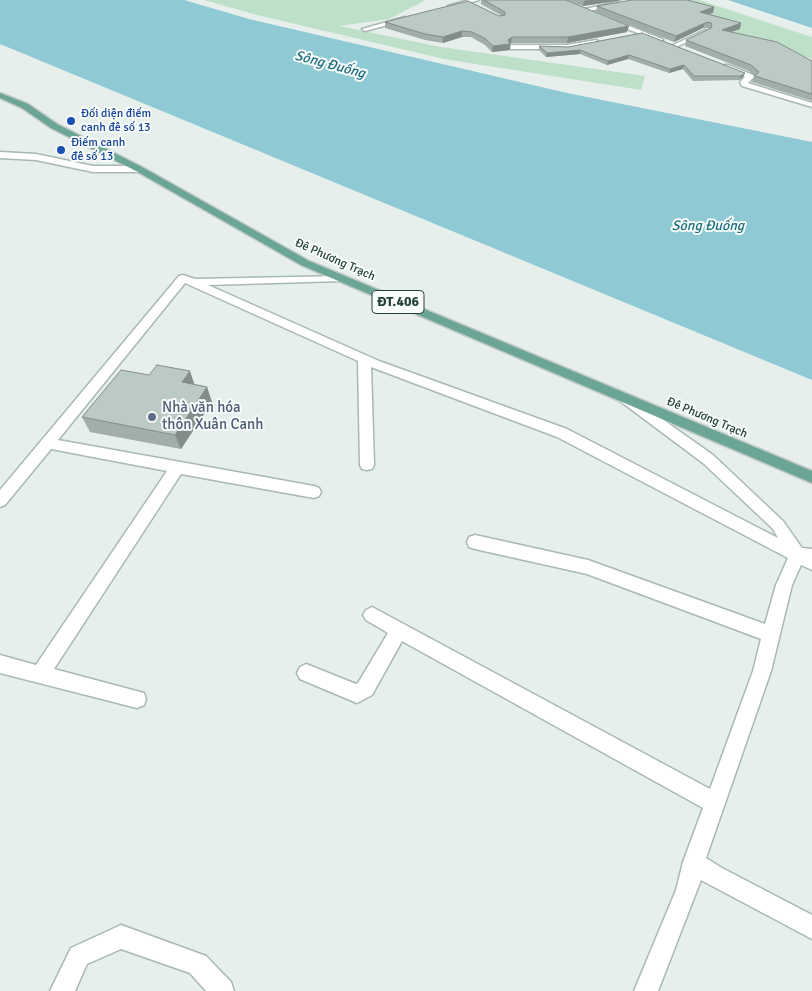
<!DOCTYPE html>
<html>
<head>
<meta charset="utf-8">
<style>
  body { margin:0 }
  canvas { display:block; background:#e6efeb }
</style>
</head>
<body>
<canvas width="812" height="991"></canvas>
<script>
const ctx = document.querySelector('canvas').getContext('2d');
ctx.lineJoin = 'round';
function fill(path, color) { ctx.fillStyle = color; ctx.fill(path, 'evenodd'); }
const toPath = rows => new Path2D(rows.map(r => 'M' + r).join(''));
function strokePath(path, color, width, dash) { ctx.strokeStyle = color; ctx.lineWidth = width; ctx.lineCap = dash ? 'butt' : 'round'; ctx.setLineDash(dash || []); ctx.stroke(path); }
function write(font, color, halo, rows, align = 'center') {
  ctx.font = font + ' Signika,sans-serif'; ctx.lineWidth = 4; ctx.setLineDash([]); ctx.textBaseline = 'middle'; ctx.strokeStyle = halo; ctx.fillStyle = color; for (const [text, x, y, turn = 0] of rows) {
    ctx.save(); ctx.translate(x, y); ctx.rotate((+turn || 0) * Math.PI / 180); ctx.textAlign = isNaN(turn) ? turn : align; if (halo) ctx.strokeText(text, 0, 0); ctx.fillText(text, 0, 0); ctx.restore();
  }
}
fill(toPath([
  [204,0,426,0,389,19,339,26,441,47,645,76,641,90,444,59,257,15],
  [642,0,699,0,812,37,812,59]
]), '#bfe0c8');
fill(toPath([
  [0,0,184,0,249,19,567,93,812,142,812,380,0,44],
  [728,0,812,0,812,28]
]), '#8ec9d4');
const minor = toPath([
  [469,0,479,0,451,8,448,6,469,0],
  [617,2,619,5,584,12,581,10,617,2],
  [405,17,407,20,365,31,362,29,405,17],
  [609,18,662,39,663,40,658,41,607,21,609,18],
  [705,30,708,32,707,33,676,47,671,46,705,30],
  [596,40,599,42,598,43,567,49,511,49,508,47,511,45,567,45,596,40],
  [724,65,728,65,753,75,754,77,748,83,812,103,812,107,742,86,740,82,745,77,724,67,724,65],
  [0,152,36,154,93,166,139,166,143,169,139,172,93,172,36,160,0,158,0,152],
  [183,275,195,279,344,276,345,278,344,280,340,281,208,285,379,361,567,429,778,538,773,529,703,463,616,398,618,395,623,394,628,395,713,455,783,521,802,548,812,549,812,570,801,565,792,585,771,671,706,858,722,868,812,915,812,939,701,880,658,991,634,991,676,890,683,862,703,808,402,641,372,695,357,703,300,679,297,673,300,667,306,664,356,684,358,683,388,633,366,620,363,615,366,610,372,607,710,789,753,671,761,639,587,574,475,549,469,547,467,542,469,537,475,535,588,560,765,624,776,585,788,558,557,437,371,367,374,465,372,469,367,470,362,469,360,465,358,361,185,283,58,440,314,486,319,488,321,492,319,496,314,498,181,474,54,669,144,693,146,699,144,705,137,708,0,673,0,655,36,665,167,471,51,449,5,505,0,507,0,490,179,276,183,275],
  [121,925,206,956,231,982,234,991,206,991,190,973,121,949,87,964,75,991,50,991,71,948,121,925]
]);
const major = toPath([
  [0,93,28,104,57,124,142,167,309,261,812,471,812,483,301,265,136,171,51,128,22,108,0,98,0,93]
]);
strokePath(minor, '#a8b8b2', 3);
strokePath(major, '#c2cac8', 3);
fill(minor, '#fff');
fill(major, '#6aa596');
fill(toPath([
  [481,0,566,0,627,32,567,43,511,43,510,50,492,52,485,45,471,37,462,37,443,43,425,40,385,28,385,22,502,16,481,4],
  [566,0,623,0,583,6],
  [597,6,714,7,713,13,708,14,740,29,731,32,812,61,812,101,752,82,754,76,749,71,685,46,686,40,709,29,708,28,703,28,674,42,596,12],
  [642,33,745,73,743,77,739,80,693,81,683,69,669,73,628,59,607,65,580,54,546,57,539,50,539,46,568,47],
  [149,375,207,387,212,402,181,449,90,432,82,417]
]), '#a1aea9');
fill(toPath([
  [588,0,623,0,583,6,584,1],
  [714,7,713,13,698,17,700,12],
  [705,23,703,28,674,42,676,36],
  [741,23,740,29,720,36,722,30],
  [629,26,627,32,567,43,568,37],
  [462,31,462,37,443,43,443,37],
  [512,37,511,43,510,44,510,50,492,52,493,46,508,40],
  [580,50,580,54,546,57,547,53],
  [629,55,628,59,607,65,608,61],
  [684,65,683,69,669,73,670,69],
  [745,73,743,77,739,80,741,76],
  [190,371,195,386,182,382],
  [207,387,212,402,181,449,175,435]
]), '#838d89');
const building = toPath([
  [484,0,566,0,629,26,568,37,512,37,508,40,510,44,493,46,486,39,472,32,462,31,443,37,425,34,385,22,468,1,499,16,505,15,505,12,484,0],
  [632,0,687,0,714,7,700,12,741,23,722,30,777,42,812,61,812,94,755,76,759,72,751,65,686,40,711,28,712,24,710,22,705,23,676,36,597,6,632,0],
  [642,33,745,73,741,76,694,76,684,65,670,69,629,55,608,61,580,50,547,53,539,46,568,47,642,33],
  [157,365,190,371,182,382,207,387,175,435,82,417,121,370,149,375,157,365]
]);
fill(building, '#bbcac4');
strokePath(building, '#838d89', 1);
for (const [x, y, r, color] of [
  [71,121,5,"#1a4fb4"],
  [61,150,5,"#1a4fb4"],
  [152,417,5,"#5c6f8a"]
]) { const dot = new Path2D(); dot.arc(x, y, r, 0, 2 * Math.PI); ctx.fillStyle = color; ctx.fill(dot); strokePath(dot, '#f7fbf9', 2); }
write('12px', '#164399', '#f7fbf9', [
  ["Đối diện điếm",81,114],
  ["canh đê số 13",81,128],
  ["Điếm canh",71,143],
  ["đê số 13",71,157]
], 'left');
write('12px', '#24423a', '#f7fbf9', [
  ["Đê Phương Trạch",335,260,24],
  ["Đê Phương Trạch",707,418,23]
]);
write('italic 14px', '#1c6f80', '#f7fbf9', [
  ["Sông Đuống",330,65,15],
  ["Sông Đuống",708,226]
]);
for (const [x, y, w] of [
  [398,302,52]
]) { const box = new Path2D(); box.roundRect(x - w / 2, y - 11.5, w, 23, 4); ctx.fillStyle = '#f7fbf9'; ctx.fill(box); strokePath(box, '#24423a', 1); }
write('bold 14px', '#24423a', null, [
  ["ĐT.406",398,302]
]);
write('15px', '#4e5e75', '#f7fbf9', [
  ["Nhà văn hóa",162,408],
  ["thôn Xuân Canh",162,425]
], 'left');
</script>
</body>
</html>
